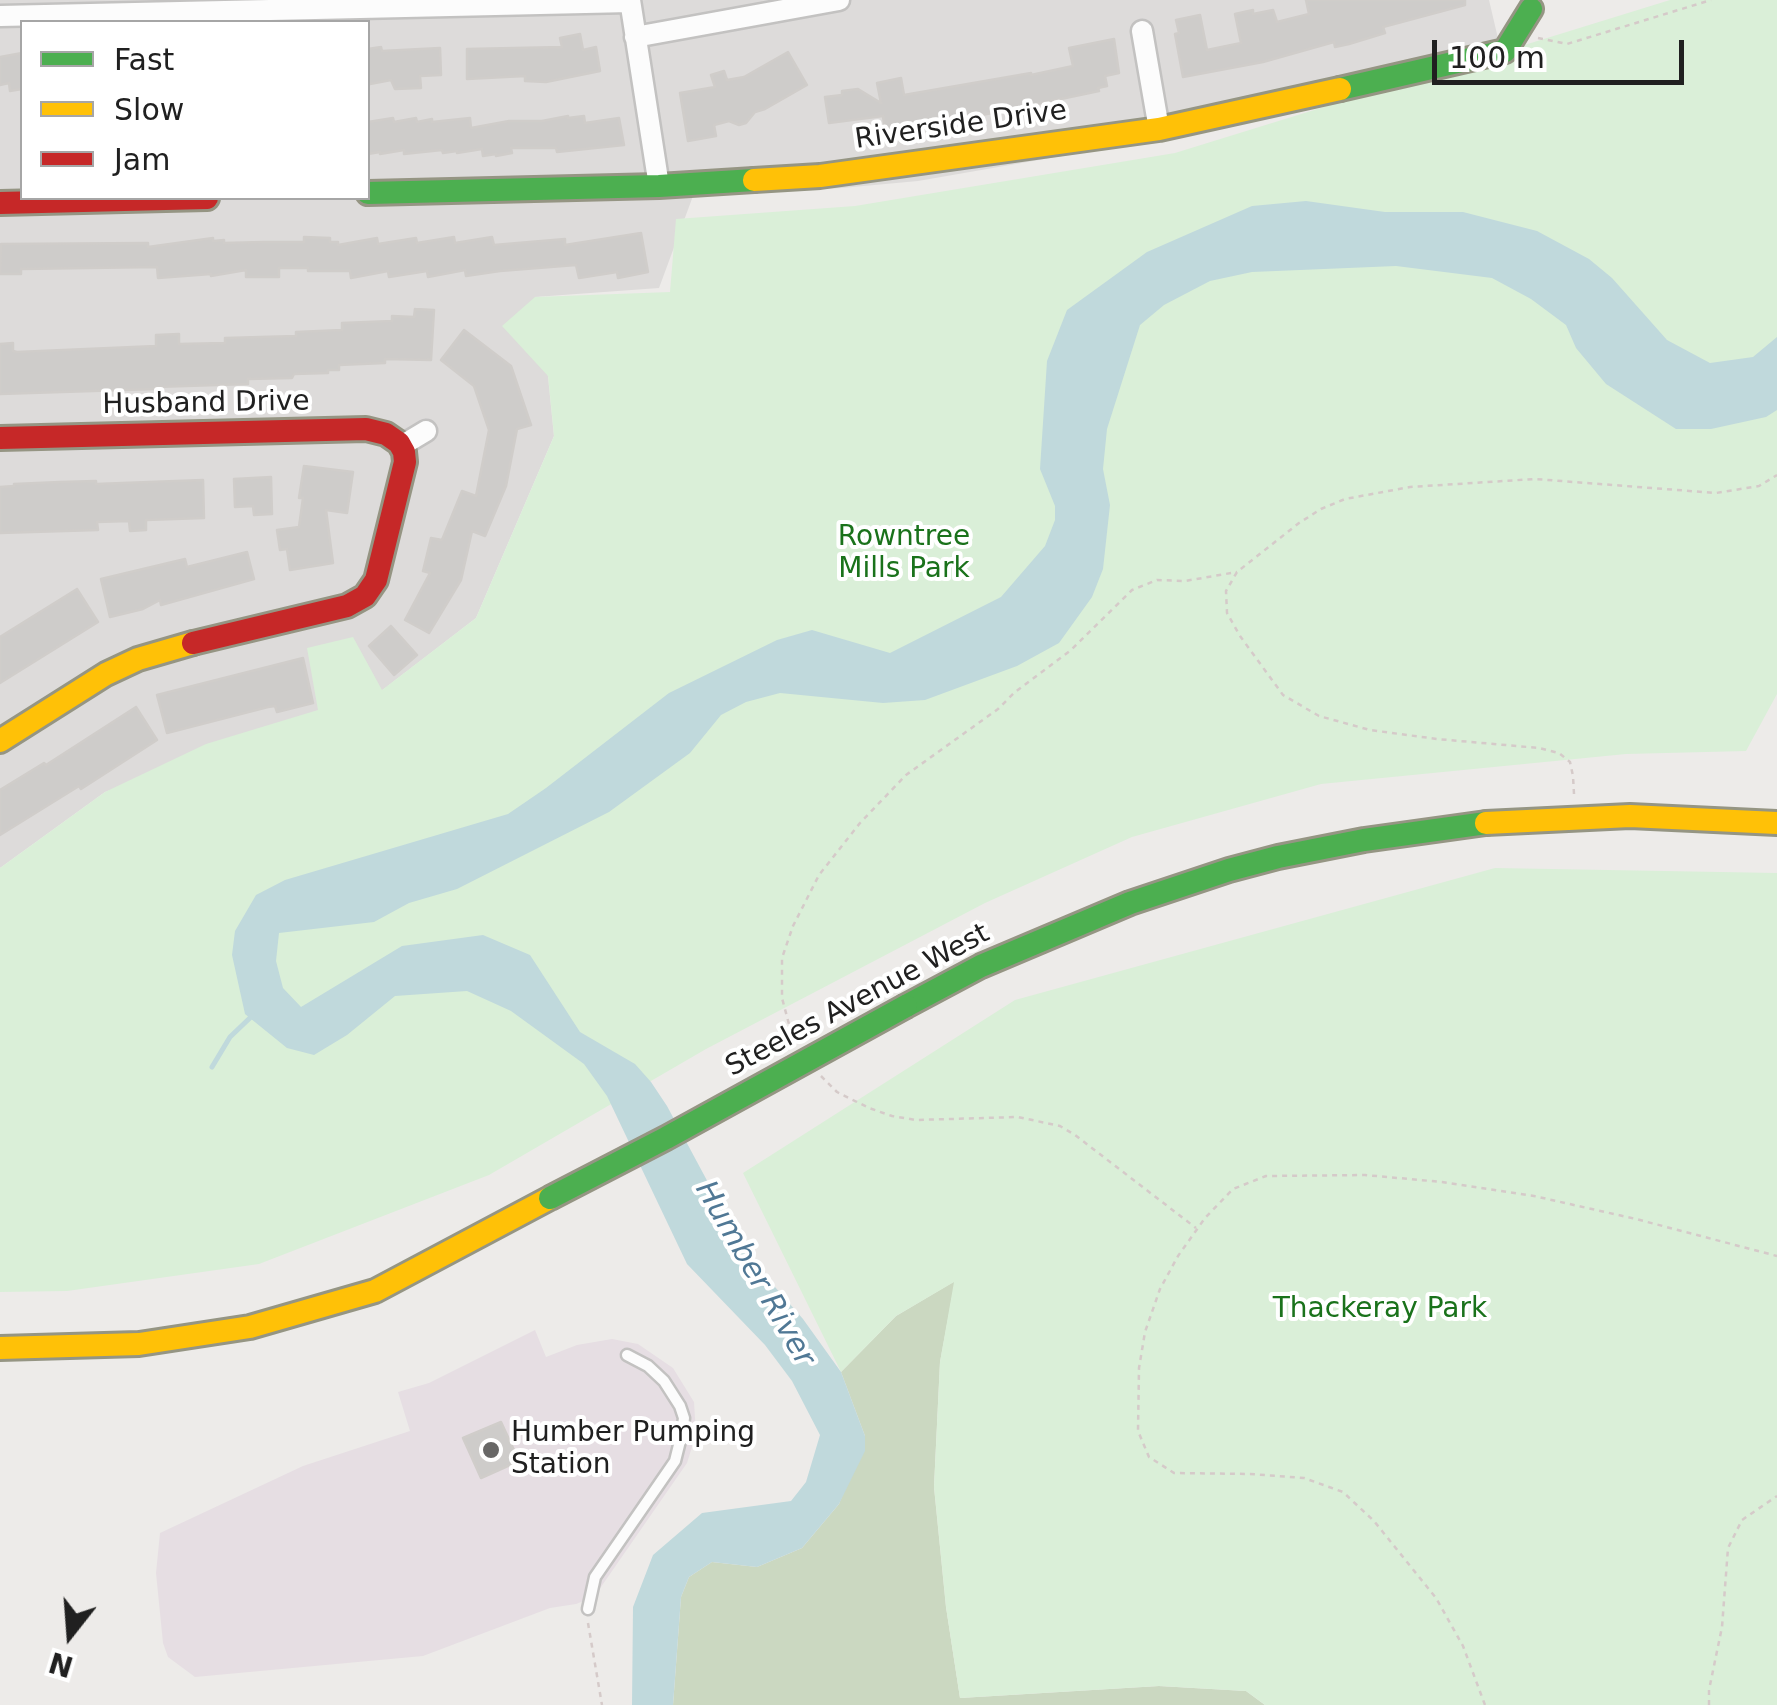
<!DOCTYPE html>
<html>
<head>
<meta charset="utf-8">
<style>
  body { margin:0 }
  #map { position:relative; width:1777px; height:1705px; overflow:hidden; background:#edebe9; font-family:"DejaVu Sans",sans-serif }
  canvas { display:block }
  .legend { position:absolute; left:20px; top:20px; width:350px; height:180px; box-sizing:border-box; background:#fff; border:2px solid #a6a6a6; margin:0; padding:12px 18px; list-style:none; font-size:30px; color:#202020 }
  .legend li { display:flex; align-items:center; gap:20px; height:50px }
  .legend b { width:50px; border:2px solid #a6a6a6 }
  .north { position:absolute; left:20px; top:1585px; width:100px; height:100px; -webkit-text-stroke:8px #fff; paint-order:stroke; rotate:197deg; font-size:28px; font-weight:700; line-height:40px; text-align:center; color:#202020 }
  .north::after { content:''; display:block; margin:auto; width:35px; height:45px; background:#202020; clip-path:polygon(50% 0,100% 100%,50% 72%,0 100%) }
  .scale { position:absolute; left:1432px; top:40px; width:252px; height:45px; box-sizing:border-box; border:5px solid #202020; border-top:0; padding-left:12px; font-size:30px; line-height:35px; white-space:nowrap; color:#202020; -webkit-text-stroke:8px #fff; paint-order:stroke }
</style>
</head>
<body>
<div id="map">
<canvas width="1777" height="1705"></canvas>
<ul class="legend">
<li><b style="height:12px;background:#4caf50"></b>Fast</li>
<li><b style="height:12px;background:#ffc107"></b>Slow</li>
<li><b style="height:12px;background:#c62828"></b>Jam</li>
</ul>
<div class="north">N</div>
<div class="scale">100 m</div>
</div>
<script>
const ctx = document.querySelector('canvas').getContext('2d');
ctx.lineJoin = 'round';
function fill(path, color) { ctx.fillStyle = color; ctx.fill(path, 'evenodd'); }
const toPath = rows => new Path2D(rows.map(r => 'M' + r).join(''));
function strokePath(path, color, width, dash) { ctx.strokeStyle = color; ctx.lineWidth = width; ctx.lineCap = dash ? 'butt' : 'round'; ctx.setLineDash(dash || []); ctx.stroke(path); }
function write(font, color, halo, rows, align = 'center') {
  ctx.font = font + ' "DejaVu Sans",sans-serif'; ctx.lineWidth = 8; ctx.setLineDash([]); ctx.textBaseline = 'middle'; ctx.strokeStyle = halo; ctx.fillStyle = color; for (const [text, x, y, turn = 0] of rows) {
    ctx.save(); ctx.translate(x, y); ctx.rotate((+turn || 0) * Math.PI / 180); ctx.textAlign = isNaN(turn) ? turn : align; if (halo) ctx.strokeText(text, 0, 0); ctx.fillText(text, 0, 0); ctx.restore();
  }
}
fill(toPath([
  [0,0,1489,0,1504,64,1171,137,918,181,842,188,693,196,659,288,535,297,548,376,554,436,476,618,380,692,105,792,0,868],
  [22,22,368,22,368,198,22,198]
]), '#dddbda');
fill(toPath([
  [535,1330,546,1357,577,1345,612,1339,638,1344,673,1368,694,1402,696,1434,687,1463,594,1597,576,1604,550,1608,423,1656,195,1677,168,1657,163,1643,156,1573,160,1533,303,1466,410,1431,398,1392,429,1383]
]), '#e6dee3');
fill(toPath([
  [955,1281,940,1362,934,1487,946,1607,960,1698,1159,1686,1246,1691,1265,1705,673,1705,681,1597,689,1577,712,1562,757,1567,802,1548,839,1504,865,1436,841,1372,896,1316]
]), '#cbd8c1');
fill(toPath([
  [1670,0,1777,0,1777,694,1746,751,1626,754,1321,784,1132,837,985,903,706,1049,489,1175,259,1264,67,1291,0,1292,0,868,105,792,206,744,318,710,307,648,353,637,382,690,476,618,554,436,548,376,502,326,535,297,670,292,676,219,855,206,1175,153],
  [1495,868,1777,873,1777,1705,1265,1705,1246,1691,1159,1686,960,1698,946,1607,934,1487,940,1362,954,1282,896,1316,841,1372,743,1173,1015,1000]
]), '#daefd8');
fill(toPath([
  [1306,201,1385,212,1463,212,1537,231,1589,259,1612,278,1667,340,1710,363,1753,357,1777,337,1777,410,1766,417,1711,429,1676,429,1606,384,1576,348,1566,325,1531,299,1492,278,1396,266,1252,272,1210,281,1164,305,1140,325,1107,429,1103,469,1110,505,1103,569,1092,597,1059,643,1017,666,925,700,883,703,780,693,746,702,721,715,690,753,609,812,457,889,409,903,374,922,279,933,276,961,283,988,301,1007,402,946,483,935,530,955,580,1032,635,1064,651,1082,667,1106,747,1255,803,1319,841,1372,865,1436,865,1451,839,1504,802,1548,757,1567,712,1562,689,1577,681,1597,673,1705,632,1705,633,1607,653,1555,702,1513,791,1501,806,1482,820,1435,792,1381,765,1345,687,1264,607,1096,584,1064,511,1011,467,991,395,996,347,1035,314,1055,287,1048,245,1014,232,955,235,931,256,895,285,880,508,814,546,788,669,693,777,640,812,630,890,653,1001,597,1045,546,1055,520,1055,506,1040,469,1042,438,1047,361,1067,310,1147,252,1252,206]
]), '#c0d9dc');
strokePath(toPath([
  [212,1067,230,1037,253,1015]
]), '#c0d9dc', 5);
const building = toPath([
  [1306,0,1465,0,1465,5,1383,27,1385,33,1349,44,1335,47,1334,42,1263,62,1183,77,1175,34,1179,33,1176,20,1200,15,1207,50,1241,43,1235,14,1253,10,1253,14,1273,10,1277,22,1309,14,1306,0],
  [580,34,583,50,596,47,600,71,546,82,525,81,525,76,467,79,467,49,562,47,560,38,580,34],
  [1114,39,1119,73,1105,76,1107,86,1098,88,1099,91,999,112,885,131,883,116,829,123,825,97,842,95,842,91,858,89,881,103,877,83,901,78,904,95,1031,73,1031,75,1073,66,1069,48,1114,39],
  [381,47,382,51,440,48,441,75,420,76,421,88,395,89,391,80,370,84,368,82,368,49,381,47],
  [788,52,807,85,765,109,755,112,746,123,739,125,729,121,714,125,716,136,688,141,680,93,715,87,711,75,724,71,727,80,744,77,788,52],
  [22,53,22,89,10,91,9,83,0,85,0,57,22,53],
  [568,116,568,118,584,116,585,123,619,118,624,145,557,152,556,148,511,148,512,153,496,156,496,154,483,156,482,149,457,153,457,151,443,153,442,150,404,154,404,150,380,154,380,152,368,154,368,122,393,118,394,122,416,118,417,122,432,119,432,122,470,118,471,128,509,121,542,121,568,116],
  [641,233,648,272,618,278,617,272,579,278,576,265,500,271,466,276,465,270,428,277,427,271,389,277,388,271,351,278,350,271,308,271,308,268,279,268,279,277,246,277,246,270,211,276,211,274,158,278,157,267,21,269,21,274,0,274,1,244,148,243,148,247,213,238,213,241,224,240,224,243,264,242,304,242,304,237,330,238,330,242,338,242,338,245,377,238,378,244,416,238,417,243,454,237,455,243,492,237,494,245,565,239,565,245,641,233],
  [415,309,434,310,431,360,385,359,385,363,339,365,339,370,328,370,328,373,294,374,292,378,248,379,248,384,155,387,155,389,0,394,0,344,13,343,13,351,17,352,156,346,156,335,179,334,179,344,225,343,225,338,296,336,296,332,342,330,342,323,392,321,392,316,414,317,415,309],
  [464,330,511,366,531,425,517,429,506,486,485,536,472,531,461,580,429,633,405,620,430,573,423,571,431,538,442,540,462,491,476,496,489,430,474,386,441,360,464,330],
  [304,466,353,472,347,513,326,510,333,563,290,570,287,549,280,550,277,530,299,527,303,498,299,498,304,466],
  [271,477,272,514,254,515,253,506,235,507,234,479,271,477],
  [203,480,204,518,146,520,146,530,130,531,129,521,97,522,98,530,0,533,0,487,14,486,14,484,60,482,96,481,96,484,203,480],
  [247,552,254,579,161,605,160,600,143,609,110,617,101,579,185,559,187,567,247,552],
  [77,589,98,622,0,683,0,637,77,589],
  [391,626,417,655,394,675,369,646,391,626],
  [303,658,313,703,277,712,275,706,268,707,167,733,157,695,303,658],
  [136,707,157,740,81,789,79,786,0,835,0,790,44,763,46,765,136,707],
  [501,1422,519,1461,481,1478,463,1438,501,1422]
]);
fill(building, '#ceccca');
strokePath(building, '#d0cdca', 2.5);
const lane = toPath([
  [588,1609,595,1577,675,1461,682,1433,684,1418,680,1406,664,1381,648,1366,627,1355]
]);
const street = toPath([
  [630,0,659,186],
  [0,16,630,2],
  [1142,31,1159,129],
  [635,37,839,0],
  [401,446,426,431]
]);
const fast = toPath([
  [1340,89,1505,51,1531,9],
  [368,193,659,186,754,180],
  [906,1006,981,966,1130,903,1229,870,1278,857,1364,840,1486,823]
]);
const slow = toPath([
  [754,180,820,176,1159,129,1340,89],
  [0,741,106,674,138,659,193,643],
  [1486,823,1630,816,1777,823],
  [0,1348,139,1344,250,1327,375,1291,550,1198]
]);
const jam = toPath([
  [0,203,207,198],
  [0,438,366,429,386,434,399,443,404,452,405,462,376,580,365,596,347,606,193,643]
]);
strokePath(lane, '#c3c2c1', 15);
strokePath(street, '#c3c2c1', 25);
strokePath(fast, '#959583', 28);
strokePath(slow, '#959583', 28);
strokePath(jam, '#959583', 28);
strokePath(toPath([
  [1538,38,1567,44,1711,0],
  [1574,794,1573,776,1570,762,1559,753,1539,748,1437,739,1370,730,1319,716,1283,695,1240,636,1227,613,1226,591,1237,572,1299,523,1321,509,1345,499,1410,487,1535,479,1716,493,1759,486,1777,475],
  [797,1042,790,1028,782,998,782,958,793,926,819,875,860,823,906,775,998,709,1015,692,1071,650,1132,590,1157,580,1185,581,1237,572],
  [821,1076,837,1092,869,1108,892,1116,916,1120,1018,1117,1060,1126,1075,1135,1196,1228],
  [588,1623,602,1705],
  [1485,1705,1463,1646,1436,1598,1374,1521,1343,1492,1304,1478,1250,1474,1174,1473,1149,1457,1138,1431,1139,1368,1145,1332,1160,1289,1178,1256,1205,1218,1233,1189,1266,1176,1365,1175,1442,1182,1534,1196,1636,1219,1777,1256],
  [1709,1705,1709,1690,1722,1627,1728,1548,1742,1520,1777,1496]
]), '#d5cac9', 2.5, [5, 5]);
strokePath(lane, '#fcfcfc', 10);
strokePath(street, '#fcfcfc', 20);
strokePath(fast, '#4caf50', 22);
strokePath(slow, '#ffc107', 22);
strokePath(jam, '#c62828', 22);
const fastBridge = toPath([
  [550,1198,666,1138,906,1006]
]);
strokePath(fastBridge, '#959583', 28, []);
strokePath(fastBridge, '#4caf50', 22);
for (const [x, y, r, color] of [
  [491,1450,10,"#686766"]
]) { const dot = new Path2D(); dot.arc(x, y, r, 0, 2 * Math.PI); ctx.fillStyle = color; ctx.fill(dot); strokePath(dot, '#fff', 4); }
write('28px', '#202020', '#fff', [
  ["Riverside Drive",961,126,-8],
  ["Husband Drive",206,404,-1],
  ["Steeles Avenue West",858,1001,-28]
]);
write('28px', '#1a721b', '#fff', [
  ["Rowntree",904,538],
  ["Mills Park",904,570],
  ["Thackeray Park",1380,1310]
]);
write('28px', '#202020', '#fff', [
  ["Humber Pumping",511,1434],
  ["Station",511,1466]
], 'left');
write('italic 30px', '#507895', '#fff', [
  ["Humber River",754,1274,60]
]);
</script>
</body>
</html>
